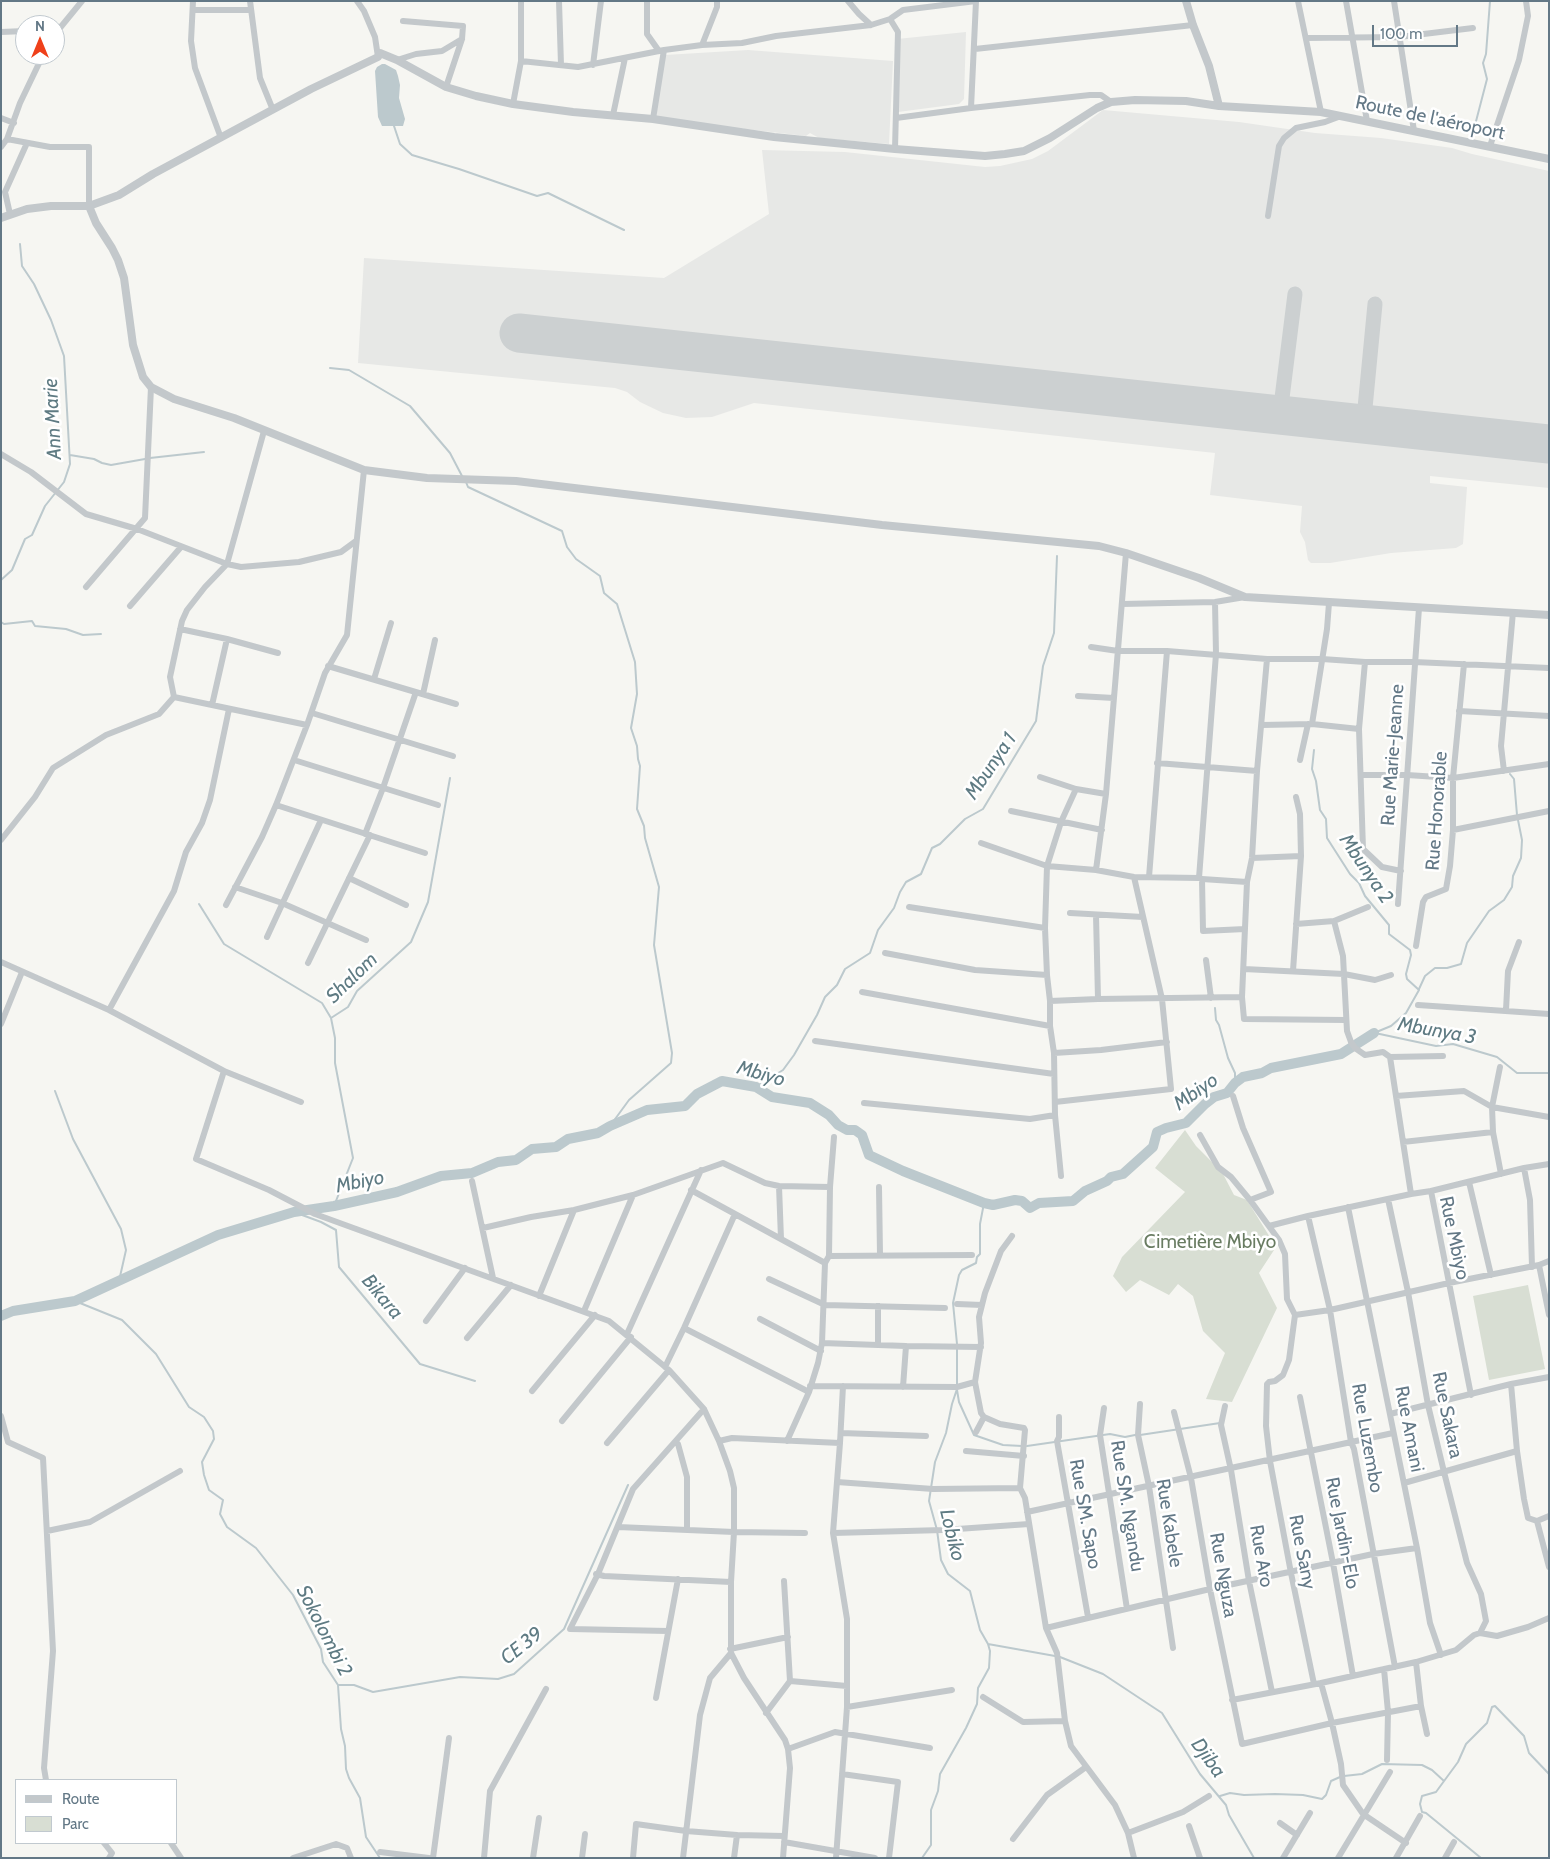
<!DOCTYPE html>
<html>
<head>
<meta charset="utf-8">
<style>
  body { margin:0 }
  #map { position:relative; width:1550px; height:1859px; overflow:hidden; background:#f6f6f2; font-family:Cabin,sans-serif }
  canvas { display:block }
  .frame { position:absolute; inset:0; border:2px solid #637886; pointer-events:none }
  .legend { position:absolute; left:15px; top:1779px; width:162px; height:65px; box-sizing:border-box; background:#fff; border:1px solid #c1c9cf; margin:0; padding:6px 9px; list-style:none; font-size:15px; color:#637886 }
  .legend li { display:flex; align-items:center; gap:10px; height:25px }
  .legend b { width:25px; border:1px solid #c1c9cf }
  .north { position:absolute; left:15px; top:15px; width:50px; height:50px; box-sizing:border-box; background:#fff; border:1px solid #c1c9cf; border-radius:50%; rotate:0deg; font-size:14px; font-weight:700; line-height:20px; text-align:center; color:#637886 }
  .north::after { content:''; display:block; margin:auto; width:18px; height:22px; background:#ef401a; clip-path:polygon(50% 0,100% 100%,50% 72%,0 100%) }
  .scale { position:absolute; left:1372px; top:25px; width:86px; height:22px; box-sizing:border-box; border:2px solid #637886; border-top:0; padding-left:6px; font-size:15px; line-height:18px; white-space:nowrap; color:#637886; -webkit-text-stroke:4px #fff; paint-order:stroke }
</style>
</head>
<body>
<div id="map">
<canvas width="1550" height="1859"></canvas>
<div class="frame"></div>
<ul class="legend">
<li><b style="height:6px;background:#c3c8cb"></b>Route</li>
<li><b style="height:14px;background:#d8ded3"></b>Parc</li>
</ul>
<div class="north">N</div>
<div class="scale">100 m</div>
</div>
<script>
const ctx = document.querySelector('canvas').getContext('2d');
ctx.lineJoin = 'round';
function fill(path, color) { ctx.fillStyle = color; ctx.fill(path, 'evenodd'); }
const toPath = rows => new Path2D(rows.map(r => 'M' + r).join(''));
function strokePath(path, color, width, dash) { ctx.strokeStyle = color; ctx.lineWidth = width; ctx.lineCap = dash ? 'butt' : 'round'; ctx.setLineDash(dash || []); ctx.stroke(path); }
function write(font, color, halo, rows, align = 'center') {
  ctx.font = font + ' Cabin,sans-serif'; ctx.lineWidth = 5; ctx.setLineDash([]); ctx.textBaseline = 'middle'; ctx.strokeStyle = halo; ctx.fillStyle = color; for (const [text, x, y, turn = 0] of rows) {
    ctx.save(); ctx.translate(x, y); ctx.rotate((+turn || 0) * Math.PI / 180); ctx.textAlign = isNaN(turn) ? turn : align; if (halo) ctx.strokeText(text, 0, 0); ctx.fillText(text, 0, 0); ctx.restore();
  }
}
fill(toPath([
  [966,32,964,99,959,104,898,112,897,39],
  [748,50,893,61,889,144,819,138,810,133,806,136,701,124,656,116,665,55],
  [1103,110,1239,122,1315,133,1381,138,1452,148,1472,154,1549,171,1549,488,1430,476,1430,483,1467,487,1463,544,1456,548,1391,553,1330,563,1311,563,1308,560,1305,542,1300,532,1302,506,1210,495,1215,453,754,403,712,417,686,418,663,413,640,402,627,392,615,388,358,363,364,258,664,278,769,214,762,150,845,152,985,167,1000,166,1032,159,1048,151]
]), '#e7e8e6');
fill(toPath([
  [1185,1130,1196,1146,1222,1172,1234,1195,1247,1200,1276,1247,1259,1273,1277,1308,1232,1402,1206,1399,1225,1353,1203,1331,1193,1296,1178,1284,1169,1295,1140,1280,1126,1292,1113,1276,1122,1257,1185,1192,1155,1168],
  [1528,1285,1545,1369,1489,1380,1473,1296]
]), '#d8ded3');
fill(toPath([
  [382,64,385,64,396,70,398,76,400,85,399,98,405,119,403,126,382,126,378,117,375,71,377,67]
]), '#bcc9cd');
strokePath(toPath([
  [394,126,400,144,412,155,459,169,537,196,548,193,624,230],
  [1474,129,1487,79,1483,63,1486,54,1490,1],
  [330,368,349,370,410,406,450,453,462,476],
  [70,455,94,459,102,463,111,465,145,459],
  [150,458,204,452],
  [466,482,468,487,562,531,567,547,576,559,600,576,604,593,617,604,635,662,637,694,631,728,637,746,638,759,640,766,637,809,644,826,645,838,659,887,654,945,672,1053,671,1063,629,1100,610,1126],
  [1,580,12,570,25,539,32,535,45,506,64,482,70,464,64,356,51,320,34,284,22,266,20,244],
  [1,622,4,624,32,621,35,626,66,629,83,635,101,634],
  [1314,750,1312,769,1316,781,1320,810,1326,819,1327,838,1350,874,1359,883,1365,896,1389,925,1389,934,1410,950,1411,955,1406,974,1407,979,1419,990,1406,1013,1391,1026,1374,1033],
  [1510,774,1514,779,1517,815],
  [199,904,224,944,322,1003,331,1018,335,1038,335,1063,353,1158,334,1206],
  [1419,989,1425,976,1435,968,1447,968,1461,964,1467,943,1489,911,1504,900,1512,887,1513,876,1521,858,1522,840,1518,820],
  [1215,1008,1216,1020,1219,1025,1228,1058,1235,1073,1235,1083],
  [331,1018,348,1007,357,991,411,942,428,902,450,778],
  [1375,1033,1436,1046,1453,1044,1497,1057,1517,1073,1549,1073],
  [756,1087,783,1070,794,1055,817,1015,825,997,837,985,845,969,870,953,878,930,894,908,900,892,906,882,921,874,932,848,940,844,965,819,983,809,1036,721,1043,666,1054,633,1057,556],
  [55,1091,73,1139,121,1229,126,1250,119,1281],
  [294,1212,321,1222,336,1230,339,1267,420,1364,475,1381],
  [75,1301,122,1320,156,1354,189,1407,204,1417,213,1431,214,1439,202,1462,204,1475,209,1490,223,1500,220,1514,227,1527,256,1548,293,1595,321,1649,323,1662,338,1685,341,1729,345,1746,346,1769,349,1778,360,1798,366,1837,380,1858],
  [957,1344,953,1303,959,1275,962,1270,976,1263,977,1257,980,1254,980,1224,984,1203],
  [957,1384,957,1349],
  [957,1390,959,1402,974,1435,1003,1445,1022,1446],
  [1140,1435,1220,1423],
  [1027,1446,1110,1434,1125,1437,1135,1435],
  [988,1644,1055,1656],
  [1060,1657,1103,1674,1162,1713,1200,1774,1226,1805,1229,1815,1254,1858],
  [338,1685,354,1685,373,1692,460,1677,498,1679,514,1674,564,1629,628,1485],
  [1344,1776,1362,1774,1382,1764,1422,1765,1432,1770,1444,1781],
  [1220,1796,1230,1793,1244,1795,1275,1794,1303,1795,1322,1799,1326,1795,1331,1781,1340,1777],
  [922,1858,931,1845,931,1810,938,1791,940,1774,966,1728,977,1704,978,1688,989,1668,990,1651,988,1644,980,1630,970,1591,948,1574,941,1560,937,1530,929,1501,935,1462,946,1433,952,1404,957,1389],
  [1481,1858,1426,1813,1422,1812,1420,1804,1422,1796,1436,1792,1458,1762,1466,1744,1487,1723,1492,1707,1495,1706,1524,1736,1529,1753,1549,1774]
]), '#bcc9cd', 2);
strokePath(toPath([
  [1,1316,13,1311,75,1301,218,1235,294,1212,334,1206,397,1192,441,1176,472,1173,498,1162,516,1160,532,1149,556,1147,568,1139,598,1133,610,1126,647,1110,685,1106,697,1094,722,1081,756,1087,772,1097,810,1103,829,1115,838,1125,847,1130,855,1130,862,1135,869,1155,903,1171,984,1203,993,1205,1015,1200,1022,1201,1030,1208,1039,1203,1073,1201,1085,1191,1107,1181,1111,1177,1123,1174,1153,1147,1157,1132,1166,1128,1186,1123,1205,1104,1214,1097,1227,1093,1235,1083,1243,1077,1262,1073,1271,1068,1341,1054,1374,1033]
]), '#bcc9cd', 10);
strokePath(toPath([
  [1282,398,1286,409,1292,416],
  [1269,413,1276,409,1282,398,1295,294],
  [1374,424,1367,417,1365,408,1375,304]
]), '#ccd0d1', 15);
strokePath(toPath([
  [519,333,1549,444]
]), '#ccd0d1', 39);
strokePath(toPath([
  [193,1,191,41,195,68,221,138],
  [250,1,260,78,273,110],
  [357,1,364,11,375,37,378,57],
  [559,1,561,65],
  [647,1,647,34,659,51],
  [848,1,859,14,871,25],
  [1298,1,1321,112],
  [1346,1,1367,121],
  [1394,1,1414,131],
  [193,10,250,10],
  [890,19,898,32,895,149],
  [403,21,463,26,462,39,446,87],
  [1,32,25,31],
  [55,34,82,1],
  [1306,38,1399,37,1473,28],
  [702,45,717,7,717,1],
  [975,49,1193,25],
  [397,60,416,54,442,51,462,39],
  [521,61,578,67,664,50,702,45,742,43,776,36,871,25,890,19,903,10,976,1],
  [593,65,601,1],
  [513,104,521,61,521,1],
  [971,108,976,1],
  [613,115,625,58],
  [1,118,14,123],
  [896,118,971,108,1090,95,1101,95,1111,102],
  [653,119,664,50],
  [7,139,50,147,89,147,89,206],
  [1490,146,1519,60,1528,16,1526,1],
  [1,147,7,139,20,103,43,55],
  [10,214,5,192,27,143],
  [1268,216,1279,146,1284,138,1296,128,1325,122,1341,116],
  [1,454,31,472,86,514,137,529,227,564,241,567,299,562,341,552,356,541],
  [86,587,145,518,151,387],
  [1122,604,1215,602,1245,597],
  [130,606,181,547],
  [180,629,227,639,278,653],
  [1091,647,1118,651,1167,651,1267,659,1322,659,1365,662,1414,662,1549,668],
  [1267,659,1257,771,1252,858,1247,882,1242,997,1244,1019,1346,1020],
  [1365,662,1359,729,1363,849,1382,867,1401,871],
  [328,666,456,704],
  [374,679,391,623],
  [423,694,435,640],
  [1078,696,1114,698],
  [174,697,307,725],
  [212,705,227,639],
  [1459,711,1549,716],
  [312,713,453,756],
  [1312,724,1327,629,1329,603],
  [1262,725,1312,724,1359,729],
  [294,760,438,805],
  [1300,760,1308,724],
  [1157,763,1257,771],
  [1504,771,1501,746,1513,612],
  [1361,775,1407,775,1453,778,1549,764],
  [1040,777,1076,789,1106,794],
  [276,805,425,853],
  [1011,811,1102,830],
  [1453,830,1549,811],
  [365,834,383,788,416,692],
  [1,840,35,797,53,768,106,735,159,714,174,697,170,677,182,621,187,610,205,587,227,564,264,431],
  [981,843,1047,866,1096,870,1134,877,1199,878,1202,879,1247,882],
  [1252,858,1301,856],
  [1096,870,1106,794,1126,553],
  [1149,877,1167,651],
  [349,878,406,905],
  [1199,878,1216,654,1215,602],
  [1202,879,1203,931,1245,929],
  [235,887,282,903,366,940],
  [1398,904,1419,608],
  [226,905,262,837,276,805,307,725,325,673,347,635,364,470],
  [909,907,1045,928],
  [1070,913,1143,917],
  [1096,915,1098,999],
  [1334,921,1343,956,1347,1031,1351,1042,1355,1048,1365,1055,1383,1052,1390,1057,1411,1194,1431,1191,1471,1395],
  [1296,924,1334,921,1368,907],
  [267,937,321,820],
  [1416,946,1423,902,1426,897,1446,889,1450,866,1453,830,1453,778,1464,664],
  [885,953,975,970,1047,975],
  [1206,960,1211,998],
  [1,962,109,1010,224,1071,196,1159,269,1190,315,1214,609,1321,669,1370,704,1409,719,1441,730,1471,734,1488,734,1532,731,1582,731,1653,744,1678,785,1740,788,1749,790,1768,783,1858],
  [308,963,370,835],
  [1244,969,1344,974,1375,980,1391,975],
  [1293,971,1301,856,1300,814,1296,797],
  [862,992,1050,1026],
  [1050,1001,1098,999,1242,997],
  [1418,1005,1549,1014],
  [109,1010,174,891,186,852,202,823,210,800,229,709],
  [1506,1010,1508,971,1519,942],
  [1,1024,22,972],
  [815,1041,1054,1074],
  [1054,1053,1101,1050,1167,1042],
  [1390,1057,1443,1056],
  [1500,1067,1492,1107,1493,1132,1501,1174],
  [224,1071,301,1102],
  [1233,1096,1243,1128,1271,1192,1250,1200],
  [1396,1096,1464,1091,1492,1107,1549,1117],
  [1055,1102,1171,1089,1162,999,1134,877],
  [864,1103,1030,1119,1055,1115],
  [1200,1135,1218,1167,1231,1177,1250,1200,1279,1240,1285,1254,1287,1299,1295,1315,1289,1360,1283,1375,1275,1381,1269,1382,1267,1384,1266,1426,1270,1461,1291,1573,1314,1684],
  [1403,1142,1493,1132],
  [1524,1168,1530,1200,1532,1267],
  [1061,1176,1055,1115,1054,1053,1050,1026,1050,1001,1047,975,1045,928,1047,866,1061,822,1076,789],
  [472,1181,493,1278],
  [1469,1182,1491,1275],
  [779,1186,781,1239],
  [879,1187,880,1255],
  [691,1190,825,1263],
  [1431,1191,1524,1168,1549,1164],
  [1388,1199,1408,1292,1428,1405,1444,1472,1467,1563,1481,1594,1486,1621,1480,1633],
  [1348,1207,1417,1548,1430,1623,1441,1655],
  [1308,1216,1330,1310,1351,1442,1354,1449,1395,1667],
  [1269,1226,1308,1216,1411,1194],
  [483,1228,531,1217,574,1210,633,1195,723,1163,765,1183,779,1186,830,1187],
  [1012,1236,1001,1251,985,1293,979,1317,981,1343,975,1382,981,1413,984,1417,1000,1424,1024,1428,1025,1430,1020,1488,1025,1498,1046,1628,1057,1653,1065,1721,1071,1746,1115,1805,1128,1833,1134,1858],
  [829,1256,972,1255],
  [1539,1265,1549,1315],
  [769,1279,825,1305,945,1308],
  [539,1296,574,1210],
  [957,1304,982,1305],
  [584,1311,633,1195],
  [1295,1315,1330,1310,1449,1283,1539,1265,1549,1261],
  [760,1319,821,1351],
  [426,1321,465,1268],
  [684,1328,809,1392],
  [627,1334,701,1170],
  [467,1338,511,1285],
  [822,1343,906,1346,981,1347],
  [878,1345,878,1306],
  [665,1367,684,1328,735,1214],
  [1511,1384,1517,1451,1524,1499,1528,1518,1537,1521,1549,1567],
  [810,1386,957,1387,975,1382],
  [903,1387,906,1346],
  [532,1391,595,1315],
  [1300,1397,1333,1563,1353,1676],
  [1140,1404,1138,1435,1149,1486,1173,1648],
  [1225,1406,1221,1425,1231,1470,1249,1581,1272,1692],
  [1104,1408,1100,1435,1127,1609],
  [1174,1412,1191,1478,1210,1589,1242,1744,1332,1723,1421,1706],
  [1390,1414,1511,1384,1549,1377],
  [1,1416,8,1442,43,1458,53,1651,44,1768,46,1780],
  [1059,1417,1059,1437,1057,1441,1088,1617],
  [562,1421,631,1337],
  [976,1432,984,1417],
  [841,1433,926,1436],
  [719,1441,732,1438,840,1443],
  [787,1441,809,1392,818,1363,822,1343,825,1263,829,1256,830,1187,834,1137],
  [675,1442,678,1444,687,1477,687,1530],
  [607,1443,669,1370],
  [966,1451,1024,1456],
  [837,1482,933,1489,1020,1488],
  [1404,1483,1517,1451],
  [1027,1512,1393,1433],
  [1537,1521,1549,1516],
  [618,1527,734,1532,805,1533],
  [47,1531,90,1522,180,1471],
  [833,1533,943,1530,1029,1524],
  [596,1574,604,1576,731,1582],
  [1046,1628,1210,1589,1373,1554,1417,1548],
  [668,1631,570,1629,598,1574,633,1489,704,1409],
  [730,1649,788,1637],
  [1416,1662,1421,1706,1427,1734],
  [1384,1669,1388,1712,1387,1760],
  [790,1681,847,1686],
  [1321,1683,1332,1723,1341,1764,1343,1785,1363,1814,1406,1843],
  [983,1697,1023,1722,1065,1721],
  [656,1698,678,1579],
  [1232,1700,1321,1683,1416,1662,1456,1650,1474,1635,1480,1633,1497,1636,1528,1627,1549,1618],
  [847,1707,952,1690],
  [766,1713,790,1681,784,1581],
  [788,1749,835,1732,930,1748],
  [842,1774,898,1782,889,1858],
  [1280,1823,1297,1835],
  [1189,1826,1200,1858],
  [1128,1833,1183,1812,1209,1796],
  [1013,1839,1047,1795,1086,1767],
  [784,1842,875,1858],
  [104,1843,112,1853,109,1858],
  [171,1843,181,1858],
  [380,1852,429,1858],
  [293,1858,336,1844,347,1848,351,1858],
  [433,1858,449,1738],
  [484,1858,490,1791,546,1689],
  [533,1858,539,1818],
  [582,1858,585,1834],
  [633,1858,636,1824,686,1831,737,1835,784,1836],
  [683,1858,700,1715,710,1678,731,1653],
  [734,1858,737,1835],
  [836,1858,847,1707,847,1619,833,1533,840,1443,843,1386],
  [1283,1858,1310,1813],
  [1338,1858,1390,1772],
  [1396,1858,1420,1816],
  [1445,1858,1454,1842]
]), '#c3c8cb', 6);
strokePath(toPath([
  [1186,1,1193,25,1209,66,1219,106],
  [89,206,96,223,112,248,118,260,124,278,133,345,143,377,151,387,174,399,234,418,364,470,427,478,516,481,882,525,1099,546,1126,553,1199,578,1245,597,1549,615],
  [1,218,27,209,51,206,89,206,119,195,153,174,311,89,378,57,380,53,397,60,446,87,476,96,513,104,573,112,653,119,774,137,895,149,985,156,1005,154,1024,151,1050,138,1097,108,1111,102,1135,100,1186,101,1219,106,1321,112,1549,159]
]), '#c3c8cb', 8);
write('19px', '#637886', '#fff', [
  ["Route de l'aéroport",1430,118,12],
  ["Rue Marie-Jeanne",1393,755,-86],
  ["Rue Honorable",1437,811,-86],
  ["Rue Mbiyo",1454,1238,78],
  ["Rue Sakara",1447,1415,78],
  ["Rue Amani",1409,1429,79],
  ["Rue Luzembo",1367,1438,80],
  ["Rue SM. Ngandu",1127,1506,81],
  ["Rue SM. Sapo",1085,1514,80],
  ["Rue Kabele",1169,1523,81],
  ["Rue Jardin-Elo",1342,1533,79],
  ["Rue Sany",1302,1552,79],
  ["Rue Aro",1261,1556,80],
  ["Rue Nguza",1223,1575,80]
]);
write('19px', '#697c62', '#fff', [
  ["Cimetière Mbiyo",1210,1242]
]);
write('italic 20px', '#5f7b83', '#fff', [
  ["Ann Marie",53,419,-93],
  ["Mbunya 1",991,766,-56],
  ["Mbunya 2",1366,869,56],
  ["Shalom",352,978,-44],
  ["Mbunya 3",1437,1031,10],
  ["Mbiyo",761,1074,16],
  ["Mbiyo",1196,1092,-35],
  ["Mbiyo",360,1182,-11],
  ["Bikara",382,1297,50],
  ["Lobiko",952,1535,76],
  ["Sokolombi 2",324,1631,63],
  ["CE 39",522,1646,-38],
  ["Djiba",1208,1758,54]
]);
</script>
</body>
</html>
